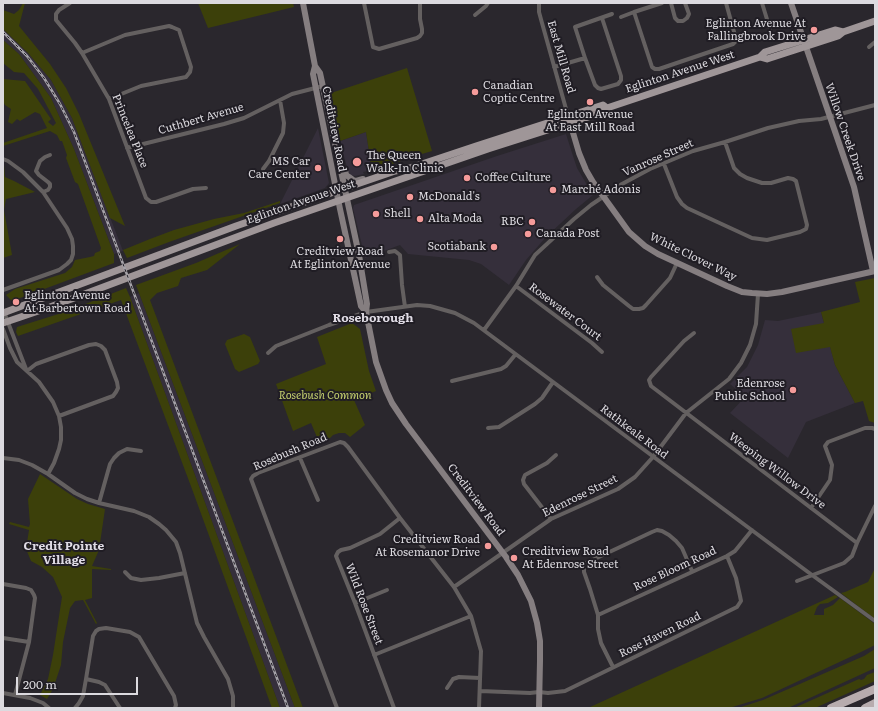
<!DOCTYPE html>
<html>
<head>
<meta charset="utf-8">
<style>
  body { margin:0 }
  #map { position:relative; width:878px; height:711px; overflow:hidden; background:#2a272d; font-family:Literata,serif }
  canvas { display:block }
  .frame { position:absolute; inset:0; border:4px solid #dcdadf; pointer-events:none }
  .scale { position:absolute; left:16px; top:677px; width:122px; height:18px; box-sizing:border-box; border:2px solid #dcdadf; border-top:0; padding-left:5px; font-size:12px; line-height:14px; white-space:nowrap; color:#dcdadf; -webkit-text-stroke:3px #201d24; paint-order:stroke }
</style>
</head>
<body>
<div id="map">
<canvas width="878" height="711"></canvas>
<div class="frame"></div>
<div class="scale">200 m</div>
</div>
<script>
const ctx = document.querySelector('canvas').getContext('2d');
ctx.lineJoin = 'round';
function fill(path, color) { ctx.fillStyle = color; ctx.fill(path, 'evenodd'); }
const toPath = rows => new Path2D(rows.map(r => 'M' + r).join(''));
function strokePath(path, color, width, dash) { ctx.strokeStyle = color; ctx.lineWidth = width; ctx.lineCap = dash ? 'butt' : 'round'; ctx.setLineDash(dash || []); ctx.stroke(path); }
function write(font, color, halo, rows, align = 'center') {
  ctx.font = font + ' Literata,serif'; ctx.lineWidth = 4; ctx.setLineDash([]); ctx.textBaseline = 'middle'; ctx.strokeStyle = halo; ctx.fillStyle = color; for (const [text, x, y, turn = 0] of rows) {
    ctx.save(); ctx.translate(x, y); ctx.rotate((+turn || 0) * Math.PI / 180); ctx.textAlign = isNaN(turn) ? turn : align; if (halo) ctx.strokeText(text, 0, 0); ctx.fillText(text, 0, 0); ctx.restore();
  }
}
fill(toPath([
  [3,29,28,53,51,80,72,118,123,251,114,254,74,149,51,98,19,54,3,40],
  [318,128,329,183,325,188,280,204],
  [366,132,372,171,369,172,368,171,363,172,364,174,355,176,351,175,348,171,340,141],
  [566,134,573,156,577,168,593,195,576,209,546,237,526,260,509,285,481,264,469,260,408,254,400,245,365,258,353,208,354,205,497,156],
  [139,293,295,708,280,708,130,297],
  [821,312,835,365,855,403,806,422,788,458,730,413,745,397,730,384,747,367,758,345,765,320,778,321]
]), '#352f3b');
fill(toPath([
  [23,3,25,3,19,26,50,64,66,88,79,114,125,226,110,218,72,118,51,80,28,53,3,29,3,10,14,14,19,10],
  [198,3,293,3,294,7,208,28],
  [3,40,19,54,51,98,74,149,114,254,114,263,12,301,6,295,15,289,65,273,72,267,75,260,90,257,94,256,95,253,100,251,101,248,78,184,75,182,66,158,67,155,62,141,60,141,57,135,50,131,3,146,3,143,47,128,40,114,35,112,20,121,17,119,12,124,8,122,11,109,5,105,3,101,3,79,25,81,51,119,48,122,53,126,56,123,38,89,24,73,14,72,3,63],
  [407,68,432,151,415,156,372,171,366,132,340,141,331,93],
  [3,165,4,165,5,177,14,181,35,192,6,199,4,210,12,255,3,258],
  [280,201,280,203,169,242,127,258,123,250,150,239,174,230,214,219,244,213],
  [240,244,207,270,181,278,178,286,157,293,150,300,303,708,295,708,136,285,196,263],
  [875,278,875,423,869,421,863,401,855,403,835,365,830,347,796,353,791,329,824,323,821,312,860,302,855,282],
  [126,288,130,297,280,708,272,708,192,489,121,300,18,336,16,332,17,327,65,312],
  [352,323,360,329,369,371,376,391,354,400,365,425,350,437,345,433,339,433,333,435,330,438,319,442,311,423,293,431,276,384,326,364,317,337],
  [244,334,250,337,260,361,258,364,239,372,235,369,225,344,227,340],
  [40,474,77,499,88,504,105,509,99,550,92,566,111,569,111,570,92,569,92,598,85,600,97,623,96,624,83,600,75,601,70,608,63,642,61,665,53,689,47,699,40,695,48,679,53,655,62,597,53,577,42,567,31,561,26,549,29,530,9,524,10,522,29,527,30,524,28,499],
  [875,568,875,619,841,593,845,592,868,582],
  [835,595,838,597,828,603,820,604,817,607,814,615,824,615,824,609,833,605,840,598,875,624,875,645,861,652,762,698,729,708,588,708],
  [875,649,875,668,788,708,738,708,763,700,864,656],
  [875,672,875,681,815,708,794,708,859,679,861,680,864,679,867,675]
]), '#3c400a');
strokePath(toPath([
  [70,3,59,10,56,14,56,20,75,43,82,53,109,99,146,198,151,202,156,202,193,189,206,188],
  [364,3,373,47,379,49,417,38,420,36,422,33,422,29,420,19,420,3],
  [539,3,539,12,542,23,568,116],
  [662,3,634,12,652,67,655,69,659,69,733,44,735,42,736,39,726,3],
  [671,3,675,18,678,21,683,21,687,18,689,14,685,3],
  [762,3,770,29],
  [475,15,486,6,488,3],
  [621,17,634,12],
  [869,47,875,42],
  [82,53,125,35,169,26,172,27,179,30,191,67,190,72,186,77,141,86,109,99],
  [585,58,575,27,612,14],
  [554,67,585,58,595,85,598,88,601,89,618,84,621,80,621,76,602,18],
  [127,148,224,124,244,118,292,94,323,86],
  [3,159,8,161,23,172,43,192,67,228,72,239,73,246,73,254,71,260,67,264,59,270,3,290],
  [664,164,677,197,682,204,687,208,752,238,767,240,800,232,806,229,807,225,796,181,793,179,788,178,771,183,762,183,747,178,740,174,734,168,725,142],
  [263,169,269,161,283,133,284,123,280,100],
  [43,192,48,190,50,187,50,184,48,182,39,175,36,171,40,161,45,157,50,155],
  [389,252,395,251,400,255,402,285,405,307],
  [597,277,603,285,629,306,633,309,639,309,643,308,646,305,670,278,677,263],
  [516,286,592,343,602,352],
  [4,312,26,369],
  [3,329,10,348,17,362,39,382,53,402,59,416,61,427,61,440,59,449,54,463,48,474],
  [484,330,516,286,535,255,574,219,591,205,622,184,650,169,693,151,725,142,768,128,799,121,821,119,875,105],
  [694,333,684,341,651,377,649,380,651,386,857,543],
  [268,353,276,346,329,325,366,312,417,305,430,306,455,313,474,323,812,575,875,621],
  [27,371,36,364,89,345,96,344,101,346,105,350,117,382,118,388,116,392,113,396,59,416],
  [452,381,501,369,506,366,515,355],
  [488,428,499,427,535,404,542,398,553,382],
  [3,458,19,460,32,465,48,474,75,493,87,499,99,503,134,511,149,517,159,524,166,530,176,542,180,553,197,623,204,637,228,679,233,696,233,708],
  [300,458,318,500],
  [99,503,110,464,114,458,119,453,127,449,141,451],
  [811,508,830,480,832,465,825,446,828,442,865,428,872,428,875,429],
  [551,519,524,484,523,480,525,475,547,463,556,455],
  [125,572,131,578,141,580,159,578,185,573],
  [797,581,844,563,852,556,857,543,875,506],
  [3,584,26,588,31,590,34,595,35,598,29,642,15,695],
  [454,587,551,519,618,489,635,477,653,457,686,413,729,379,741,363,750,345,756,324,758,294],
  [355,603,387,590],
  [598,615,727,556,735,551,752,530],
  [3,638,29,642],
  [374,655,471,616],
  [613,667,601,643,598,629,598,615,590,589,584,572,584,567,586,563,652,532,657,530,662,531,669,535,676,541,682,548,692,571],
  [86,679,99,682,105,685,120,708],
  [447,688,453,679,459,677,480,678],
  [480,691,530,693,539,692,548,693,565,691,737,607,741,601,740,596,736,578,727,556],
  [3,693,30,698,43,703,49,708],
  [75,708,79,703,83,696,86,679,93,636,96,631,99,629,106,628,130,632,139,637,174,696,176,705,175,708],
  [337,708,251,479,253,476,258,473,340,442,344,443,348,447,400,518,454,587,471,616,481,651,479,708],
  [394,708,355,603,336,556,338,552,341,550,350,548,380,534,400,518]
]), '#646060', 4);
strokePath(toPath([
  [303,3,315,66,320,73,359,255,367,304,366,312,376,362,386,390,392,403,406,424,506,557,518,575,531,601,537,623,540,641,540,661,539,708],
  [791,3,854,187,873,271],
  [315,66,313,74,340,209,361,306,366,312],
  [569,119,579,153,586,170,593,182,629,232,645,246,658,254,727,286,742,292,752,293,767,294,782,292,875,271],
  [345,169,346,175,349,177,353,180,356,181,363,179]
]), '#857e80', 6);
strokePath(toPath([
  [760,57,767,59,838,36,843,32,875,21],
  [3,313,236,226,328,194,395,171,410,168,476,146,603,105,607,108],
  [3,323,50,307,274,223,488,149,604,112,607,108,760,57,765,52,835,30,843,32]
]), '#9f9698', 7);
strokePath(toPath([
  [831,708,875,689],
  [865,708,875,703]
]), '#b7acae', 8);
const rail = toPath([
  [3,32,27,56,44,78,60,104,74,132,288,708]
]);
strokePath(rail, '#a6a3a9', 2.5);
strokePath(rail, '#201d24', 1, [3]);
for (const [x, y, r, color] of [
  [814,30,4,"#f59b9a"],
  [475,92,4,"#f59b9a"],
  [590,102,4,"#f59b9a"],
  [357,162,5,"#f59b9a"],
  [318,168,4,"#f59b9a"],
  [467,178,4,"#f59b9a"],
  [553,190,4,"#f59b9a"],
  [410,197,4,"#f59b9a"],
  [376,214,4,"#f59b9a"],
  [420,219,4,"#f59b9a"],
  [532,222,4,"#f59b9a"],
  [528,234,4,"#f59b9a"],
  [340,239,4,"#f59b9a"],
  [494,247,4,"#f59b9a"],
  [16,302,4,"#f59b9a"],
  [793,390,4,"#f59b9a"],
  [488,546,4,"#f59b9a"],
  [514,558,4,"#f59b9a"]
]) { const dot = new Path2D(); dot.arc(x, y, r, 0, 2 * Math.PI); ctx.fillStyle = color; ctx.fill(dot); strokePath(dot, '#201d24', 1.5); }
write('11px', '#dcdadf', '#201d24', [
  ["Eglinton Avenue At",806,24,"right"],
  ["Fallingbrook Drive",806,37,"right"],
  ["Canadian",483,86],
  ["Coptic Centre",483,99],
  ["Eglinton Avenue",590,115,"center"],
  ["At East Mill Road",590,128,"center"],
  ["The Queen",366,156],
  ["Walk-In Clinic",366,169],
  ["MS Car",310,162,"right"],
  ["Care Center",310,175,"right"],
  ["Coffee Culture",475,178],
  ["Marché Adonis",561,190],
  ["McDonald's",418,197],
  ["Shell",384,214],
  ["Alta Moda",428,219],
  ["RBC",524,222,"right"],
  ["Canada Post",536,234],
  ["Scotiabank",486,247,"right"],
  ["Creditview Road",340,252,"center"],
  ["At Eglinton Avenue",340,265,"center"],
  ["Eglinton Avenue",24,296],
  ["At Barbertown Road",24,309],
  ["Edenrose",785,384,"right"],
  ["Public School",785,397,"right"],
  ["Creditview Road",480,540,"right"],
  ["At Rosemanor Drive",480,553,"right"],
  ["Creditview Road",522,552],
  ["At Edenrose Street",522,565]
], 'left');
write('11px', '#dcdadf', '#201d24', [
  ["East Mill Road",561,57,74],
  ["Eglinton Avenue West",680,72,-18],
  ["Cuthbert Avenue",201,119,-16],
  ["Creditview Road",334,129,79],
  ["Princelea Place",130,131,68],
  ["Willow Creek Drive",845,132,71],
  ["Vanrose Street",658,158,-24],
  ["Eglinton Avenue West",301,202,-19],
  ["White Clover Way",693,257,26],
  ["Rosewater Court",565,312,37],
  ["Rathkeale Road",634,432,37],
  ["Rosebush Road",290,452,-23],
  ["Weeping Willow Drive",777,471,37],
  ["Edenrose Street",580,496,-26],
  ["Creditview Road",476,500,53],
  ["Rose Bloom Road",675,569,-25],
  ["Wild Rose Street",364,604,69],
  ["Rose Haven Road",660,635,-26]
]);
write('italic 11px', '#c3ce6d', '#201d24', [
  ["Rosebush Common",325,396]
]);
write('bold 12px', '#dfdbe4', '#201d24', [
  ["Roseborough",373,318],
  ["Credit Pointe",64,546],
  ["Village",64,560]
]);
</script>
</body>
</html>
